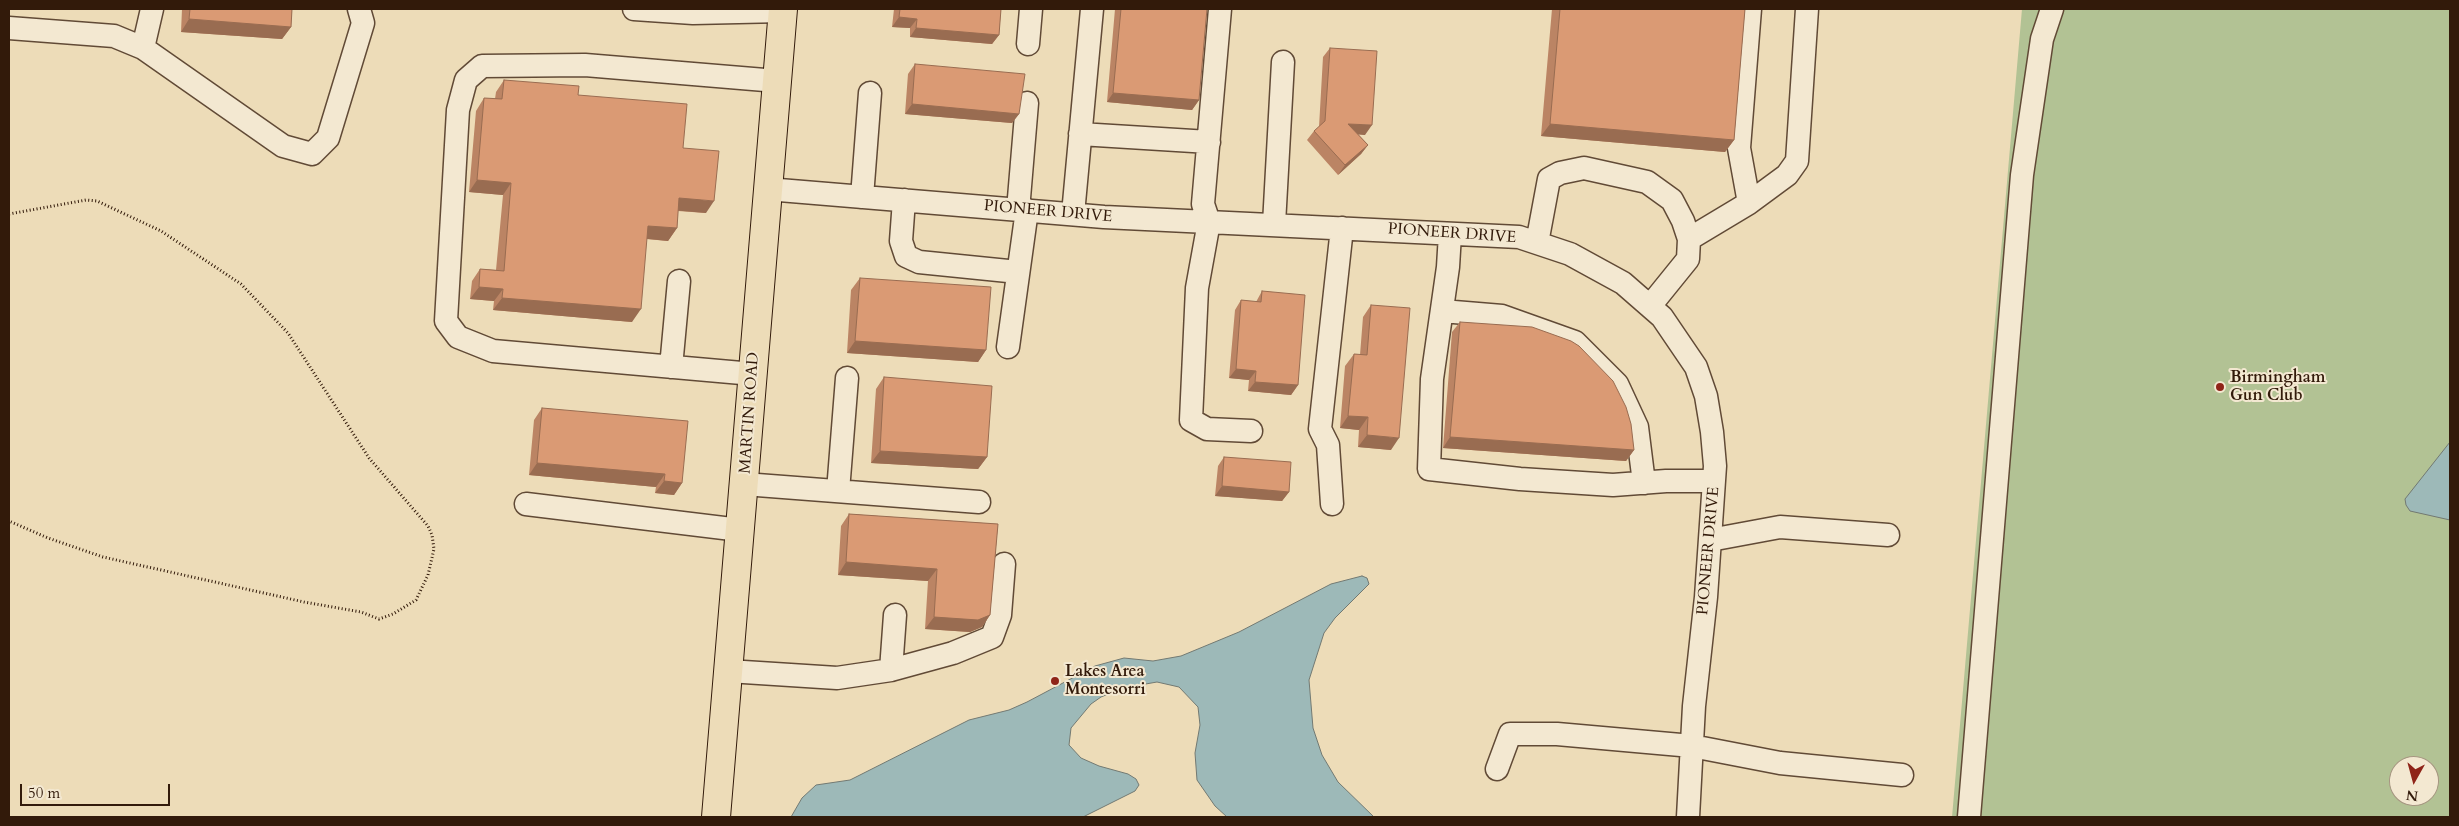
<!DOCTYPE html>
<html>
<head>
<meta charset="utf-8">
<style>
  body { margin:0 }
  #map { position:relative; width:2459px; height:826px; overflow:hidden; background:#eddcb8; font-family:Cardo,serif }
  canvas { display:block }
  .frame { position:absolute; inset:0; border:10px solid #321a0a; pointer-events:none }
  .north { position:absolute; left:2389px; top:756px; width:50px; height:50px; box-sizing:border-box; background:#f3e8d1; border:1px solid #a69681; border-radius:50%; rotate:187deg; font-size:14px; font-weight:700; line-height:20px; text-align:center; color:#321a0a }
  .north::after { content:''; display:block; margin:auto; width:18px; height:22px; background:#8f2418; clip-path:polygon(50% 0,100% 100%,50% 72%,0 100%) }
  .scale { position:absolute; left:20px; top:784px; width:150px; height:22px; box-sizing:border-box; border:2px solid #321a0a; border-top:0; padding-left:6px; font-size:15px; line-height:18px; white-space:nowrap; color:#321a0a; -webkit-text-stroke:4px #f3e8d1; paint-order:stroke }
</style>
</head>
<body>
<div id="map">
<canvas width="2459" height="826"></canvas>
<div class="frame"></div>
<div class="north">N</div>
<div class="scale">50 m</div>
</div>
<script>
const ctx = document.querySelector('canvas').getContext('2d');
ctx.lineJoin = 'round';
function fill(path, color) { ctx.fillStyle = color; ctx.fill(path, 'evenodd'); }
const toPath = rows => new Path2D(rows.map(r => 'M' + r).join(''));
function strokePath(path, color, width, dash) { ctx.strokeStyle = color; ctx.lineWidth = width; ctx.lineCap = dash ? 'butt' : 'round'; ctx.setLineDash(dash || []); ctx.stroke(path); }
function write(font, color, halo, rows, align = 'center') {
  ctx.font = font + ' Cardo,serif'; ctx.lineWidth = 4; ctx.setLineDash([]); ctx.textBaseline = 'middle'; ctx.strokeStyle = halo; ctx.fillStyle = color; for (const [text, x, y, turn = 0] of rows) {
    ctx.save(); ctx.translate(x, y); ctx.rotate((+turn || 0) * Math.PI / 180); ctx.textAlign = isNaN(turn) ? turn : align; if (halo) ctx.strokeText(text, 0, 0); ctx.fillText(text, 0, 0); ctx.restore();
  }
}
fill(toPath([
  [2022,9,2450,9,2450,817,1952,817],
  [2399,766,2429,766,2429,796,2399,796]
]), '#b2c294');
const water = toPath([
  [2450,442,2450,520,2410,511,2406,505,2405,499,2450,442],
  [1362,576,1367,578,1369,584,1335,618,1324,633,1309,680,1313,728,1322,755,1338,782,1374,817,1227,817,1215,806,1197,780,1195,753,1200,725,1198,707,1179,687,1157,682,1123,688,1101,697,1091,704,1071,728,1069,745,1081,758,1099,766,1128,774,1136,779,1139,785,1135,791,1083,817,791,817,802,798,816,785,850,780,969,720,1009,710,1027,702,1095,666,1124,658,1153,661,1181,656,1239,632,1331,584,1362,576]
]);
fill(water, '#9db9b8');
strokePath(water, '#727972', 1);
const minor = toPath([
  [634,9,693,13,783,11],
  [1220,9,1203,204,1209,222,1197,288,1191,420,1207,429,1251,431],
  [9,28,114,36,143,48,283,146,312,154,328,138,363,23,359,9],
  [1028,44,1031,9],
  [143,48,152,9],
  [1080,134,1209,142],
  [767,189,1104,217,1519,237,1570,254,1623,283,1662,317,1696,367,1706,396,1712,432,1715,466,1706,597,1694,706,1688,817],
  [862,197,870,93],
  [904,200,901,241,906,256,919,262,1018,272],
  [1749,203,1739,148,1750,9],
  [1018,210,1027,103],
  [1073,214,1092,9],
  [1274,224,1283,62],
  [1450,234,1448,267,1432,379,1429,469,1520,479,1613,485,1666,481,1714,481],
  [1689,239,1749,203,1787,175,1797,161,1807,9],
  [1537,243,1549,179,1560,173,1584,168,1647,182,1672,200,1683,221,1689,239,1688,259,1650,306],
  [1442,311,1502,316,1575,342,1617,384,1637,427,1644,483],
  [1008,347,1027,210],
  [671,367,679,281],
  [753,374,493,351,458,337,446,321,458,110,466,80,482,66,585,65,777,81],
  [744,484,979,502],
  [838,491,847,378],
  [526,504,740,530],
  [1332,504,1328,445,1320,429,1342,228],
  [1710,540,1780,527,1888,535],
  [891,670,895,615],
  [728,671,837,678,891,670,953,653,992,637,1000,615,1004,564],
  [1497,769,1510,734,1557,734,1692,746,1780,763,1902,775],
  [1969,817,2022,175,2042,39,2052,9]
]);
const major = toPath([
  [716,817,783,9]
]);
strokePath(minor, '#614a36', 25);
strokePath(major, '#321a0a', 30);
strokePath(toPath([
  [9,214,86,200,97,201,161,231,241,284,288,333,369,458,428,526,432,535,434,549,428,575,416,600,393,614,379,619,361,612,304,602,103,557,48,538,9,521]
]), '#321a0a', 3, [1, 2.5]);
strokePath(minor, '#f3e8d1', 22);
strokePath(major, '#eddcb8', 28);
fill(toPath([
  [182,9,292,9,291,27,282,39,181,32],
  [894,9,1001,9,999,35,992,44,910,37,910,28,892,27],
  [1115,9,1207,9,1199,100,1192,110,1107,102],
  [1552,9,1745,9,1734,140,1725,152,1541,136],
  [1330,48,1365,135,1358,134,1368,145,1361,154,1338,175,1307,140,1314,131,1319,127,1323,57],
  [915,64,1019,114,1012,123,905,114,908,74],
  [504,80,578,95,683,148,706,213,678,211,677,228,668,241,646,239,632,322,493,310,494,301,470,299,472,281,480,269,496,270,503,195,469,192,476,111,484,98,495,99,496,92],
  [860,278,986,350,978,362,847,353,851,290],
  [1262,291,1298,385,1291,395,1248,391,1249,380,1229,378,1235,310,1241,300,1256,302],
  [1371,305,1391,450,1358,447,1359,430,1340,428,1345,366,1354,354,1360,355,1363,317],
  [1460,322,1634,450,1626,461,1443,448,1452,332],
  [884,377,987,457,978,469,871,463,876,389],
  [542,408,682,483,674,495,655,493,656,487,529,475,534,420],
  [1224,457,1289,492,1282,501,1215,496,1218,466],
  [849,514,998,524,990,615,982,627,970,632,925,629,928,581,838,575,841,526]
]), '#bb8464');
fill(toPath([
  [899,17,917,19,910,28,892,27],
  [189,19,291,27,282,39,181,32],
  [916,28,999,35,992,44,910,37],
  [1113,93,1199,100,1192,110,1107,102],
  [912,104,1019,114,1012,123,905,114],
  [1348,124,1372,125,1365,135,1341,133],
  [1550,124,1734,140,1725,152,1541,136],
  [1368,145,1361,154,1338,175,1345,165],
  [477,180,511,183,503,195,469,192],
  [679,198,714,201,706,213,671,210],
  [648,226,677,228,668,241,639,238],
  [479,287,503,289,494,301,470,299],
  [502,298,641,309,632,322,493,310],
  [855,341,986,350,978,362,847,353],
  [1236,369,1256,371,1249,380,1229,378],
  [1255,382,1298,385,1291,395,1248,391],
  [1348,416,1368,417,1359,430,1340,428],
  [1367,435,1399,438,1391,450,1358,447],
  [1450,437,1634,450,1626,461,1443,448],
  [880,451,987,457,978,469,871,463],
  [537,463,665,474,656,487,529,475],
  [664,481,682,483,674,495,655,493],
  [1222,486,1289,492,1282,501,1215,496],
  [846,562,937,569,928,581,838,575],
  [990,615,982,627,970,632,925,629,934,617]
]), '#996c51');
const building = toPath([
  [190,9,292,9,291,27,189,19,190,9],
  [900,9,1001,9,999,35,916,28,917,19,899,17,900,9],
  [1121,9,1207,9,1199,100,1113,93,1121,9],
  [1560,9,1745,9,1734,140,1550,124,1560,9],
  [1330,48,1377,51,1372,125,1348,124,1368,145,1345,165,1314,131,1325,121,1330,48],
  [915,64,1025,74,1019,114,912,104,915,64],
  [504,80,579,86,578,95,687,104,683,148,719,151,714,201,679,198,677,228,648,226,641,309,502,298,503,289,479,287,480,269,504,271,511,183,477,180,484,98,502,99,504,80],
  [860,278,991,287,986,350,855,341,860,278],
  [1262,291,1305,295,1298,385,1255,382,1256,371,1236,369,1241,300,1261,302,1262,291],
  [1371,305,1410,308,1399,438,1367,435,1368,417,1348,416,1354,354,1367,355,1371,305],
  [1460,322,1532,327,1571,341,1579,346,1613,381,1626,407,1631,424,1634,450,1450,437,1460,322],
  [884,377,992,386,987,457,880,451,884,377],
  [542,408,688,421,682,483,664,481,665,474,537,463,542,408],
  [1224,457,1291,462,1289,492,1222,486,1224,457],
  [849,514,998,524,990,615,978,620,934,617,937,569,846,562,849,514]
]);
fill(building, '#da9a74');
strokePath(building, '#996c51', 1);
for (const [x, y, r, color] of [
  [2220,387,5,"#8f2418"],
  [1055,681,5,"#8f2418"]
]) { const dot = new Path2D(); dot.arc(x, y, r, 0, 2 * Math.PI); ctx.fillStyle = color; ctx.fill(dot); strokePath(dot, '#f3e8d1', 2); }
write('16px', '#321a0a', '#f3e8d1', [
  ["PIONEER DRIVE",1048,212,5],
  ["PIONEER DRIVE",1452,234,4],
  ["MARTIN ROAD",750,413,-86],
  ["PIONEER DRIVE",1709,551,-85]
]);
write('bold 16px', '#321a0a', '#f3e8d1', [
  ["Birmingham",2230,378],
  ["Gun Club",2230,396],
  ["Lakes Area",1065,672],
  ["Montesorri",1065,690]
], 'left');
</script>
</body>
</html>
